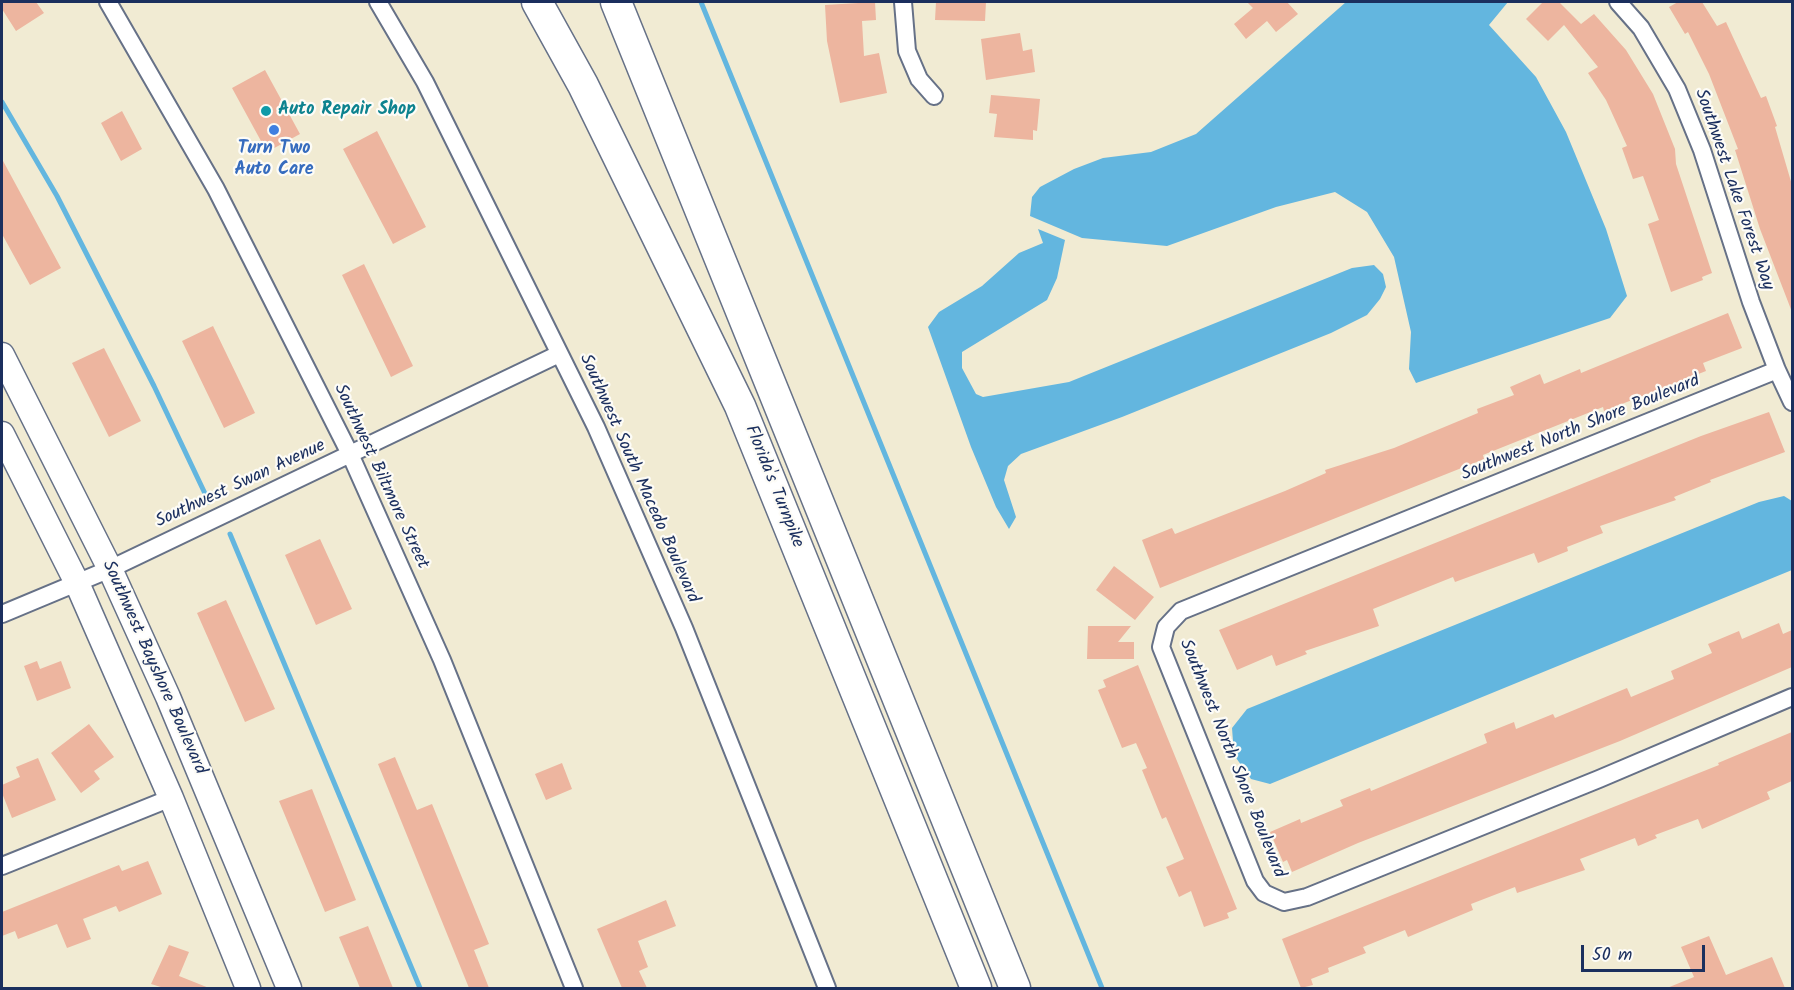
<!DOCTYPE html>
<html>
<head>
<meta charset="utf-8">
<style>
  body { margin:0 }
  #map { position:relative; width:1794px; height:990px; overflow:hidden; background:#f1ebd3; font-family:Kalam,sans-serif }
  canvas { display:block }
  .frame { position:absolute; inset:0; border:3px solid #1b2f5e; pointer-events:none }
  .scale { position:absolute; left:1581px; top:945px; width:124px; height:27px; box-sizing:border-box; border:3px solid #1b2f5e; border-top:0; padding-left:8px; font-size:18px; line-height:21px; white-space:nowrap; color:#1b2f5e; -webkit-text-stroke:4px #fdfcf7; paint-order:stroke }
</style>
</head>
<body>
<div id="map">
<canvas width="1794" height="990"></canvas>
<div class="frame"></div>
<div class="scale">50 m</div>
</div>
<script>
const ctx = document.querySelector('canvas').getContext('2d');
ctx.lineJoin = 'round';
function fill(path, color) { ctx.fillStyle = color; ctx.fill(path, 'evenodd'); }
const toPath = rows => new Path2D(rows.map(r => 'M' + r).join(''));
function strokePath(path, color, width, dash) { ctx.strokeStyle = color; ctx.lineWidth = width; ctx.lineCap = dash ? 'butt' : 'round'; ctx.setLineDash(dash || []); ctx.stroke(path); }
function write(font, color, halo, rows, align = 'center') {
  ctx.font = font + ' Kalam,sans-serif'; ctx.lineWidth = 4.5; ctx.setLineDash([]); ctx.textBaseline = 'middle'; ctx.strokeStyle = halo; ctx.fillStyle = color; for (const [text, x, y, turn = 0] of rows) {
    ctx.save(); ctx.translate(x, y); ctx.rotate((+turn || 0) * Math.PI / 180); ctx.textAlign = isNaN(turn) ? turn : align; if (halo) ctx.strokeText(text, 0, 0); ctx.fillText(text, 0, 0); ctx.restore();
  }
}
fill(toPath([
  [1346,2,1508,2,1489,25,1536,77,1566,132,1606,229,1627,296,1610,318,1416,383,1409,369,1411,332,1394,257,1367,212,1335,192,1276,207,1167,246,1082,238,1030,216,1032,197,1040,187,1074,169,1103,158,1151,152,1196,134],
  [1038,229,1065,240,1057,278,1047,300,962,352,962,368,976,394,983,397,1069,382,1352,268,1374,265,1383,274,1386,287,1380,299,1367,315,1331,333,1122,417,1021,454,1008,466,1004,480,1016,517,1009,529,996,507,971,447,928,327,939,312,982,286,1019,253,1043,243],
  [1784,496,1792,501,1792,570,1270,784,1251,779,1234,755,1232,728,1247,709,1759,502]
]), '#63b6df');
strokePath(toPath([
  [701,2,1102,988],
  [2,102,57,196,154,386,209,502],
  [230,534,420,988]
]), '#63b6df', 5);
fill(toPath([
  [2,2,36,2,44,13,16,31,2,9],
  [875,2,876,20,862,21,864,56,879,53,887,93,840,103,827,41,825,5],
  [936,2,986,2,985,21,935,20],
  [1247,2,1287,2,1298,14,1276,32,1267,21,1246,39,1234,24,1253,8],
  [1543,2,1559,2,1581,24,1594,14,1626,50,1653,94,1675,149,1676,164,1712,273,1702,277,1703,280,1671,292,1648,224,1659,220,1643,176,1633,179,1622,148,1627,146,1606,100,1588,73,1598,67,1564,25,1548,41,1526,19],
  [1678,2,1702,2,1717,26,1726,22,1761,98,1766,96,1777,126,1775,127,1792,185,1792,312,1760,229,1735,150,1738,149,1709,74,1688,32,1685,34,1669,7],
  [1020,33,1023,51,1032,49,1035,72,986,80,981,39],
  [265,70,300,134,267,152,232,88],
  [991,95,1040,99,1037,131,1033,130,1033,140,994,137,997,114,989,113],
  [122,111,142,149,121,161,101,123],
  [377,131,426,227,393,244,343,149],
  [2,159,61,268,30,285,2,234],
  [364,264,413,366,391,377,342,275],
  [1728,313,1742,348,1703,363,1706,371,1604,411,1603,407,1483,455,1484,459,1459,469,1160,588,1142,540,1172,528,1175,534,1285,491,1326,473,1325,470,1394,448,1478,413,1477,409,1514,395,1510,387,1540,374,1544,384,1580,369,1581,373],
  [213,326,255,413,224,428,182,341],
  [104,348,141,421,109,437,72,363],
  [1769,412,1785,452,1710,480,1711,482,1674,497,1676,500,1600,526,1603,533,1567,547,1568,551,1538,563,1534,553,1455,582,1453,577,1373,609,1379,626,1305,651,1307,654,1276,666,1272,655,1237,670,1219,630,1701,436],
  [320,539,352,609,316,625,285,555],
  [1114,566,1154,597,1135,620,1096,590],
  [226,600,275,709,245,722,197,613],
  [1779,623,1783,634,1792,630,1792,667,1620,741,1358,843,1292,872,1287,860,1283,862,1270,832,1300,819,1301,823,1343,806,1340,800,1370,788,1371,791,1487,743,1484,734,1514,722,1516,729,1553,714,1555,718,1627,688,1631,697,1674,679,1671,671,1712,653,1708,644,1739,631,1742,639],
  [1088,626,1131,626,1118,642,1134,642,1134,659,1087,659],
  [37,661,40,669,61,661,71,688,37,701,24,666],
  [1138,665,1237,909,1227,913,1229,918,1204,927,1191,891,1179,897,1166,867,1184,859,1166,817,1162,819,1142,770,1147,768,1136,743,1122,748,1098,690,1106,687,1103,680],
  [89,724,114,757,94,771,100,779,81,793,51,753],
  [1792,732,1792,781,1767,792,1770,799,1702,829,1698,819,1655,835,1657,838,1638,846,1635,838,1580,859,1585,870,1517,893,1515,887,1471,904,1473,910,1408,937,1405,930,1363,947,1366,953,1328,968,1329,972,1311,979,1313,985,1301,988,1282,939,1719,765,1718,763],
  [395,757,417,810,432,804,489,944,474,950,489,988,469,988,378,764],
  [38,758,56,800,12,818,2,793,2,785,20,777,16,767],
  [562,763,572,789,546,800,535,774],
  [312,789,356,900,325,912,279,801],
  [148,861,162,894,119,912,116,906,83,919,91,939,67,948,57,924,18,939,15,931,2,936,2,912,119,865,122,871],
  [666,900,676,926,638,941,648,967,639,971,647,988,622,988,597,929],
  [368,926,393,988,360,988,339,937],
  [1709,936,1726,975,1772,957,1785,988,1667,988,1694,977,1681,947],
  [169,945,189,952,179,976,209,988,164,988,151,984]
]), '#edb59f');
const street = toPath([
  [108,2,216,189,350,454,442,660,574,988],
  [378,2,425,82,596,427,684,628,827,988],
  [903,2,907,51,919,79,934,96],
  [1618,2,1641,28,1677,89,1702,150,1751,302,1777,370,1792,402],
  [1777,370,1181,611,1166,627,1161,647,1255,881,1264,893,1284,902,1307,897,1599,779,1792,697],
  [2,614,110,569,559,354],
  [2,866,171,798]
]);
const secondary = toPath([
  [2,355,110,569,168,697,289,988],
  [2,434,77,583,171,798,248,988]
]);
const highway = toPath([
  [537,2,583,85,740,406,976,988],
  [616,2,1015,988]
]);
strokePath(street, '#667187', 20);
strokePath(secondary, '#667187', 27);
strokePath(highway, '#667187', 33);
strokePath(street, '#fff', 16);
strokePath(secondary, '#fff', 24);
strokePath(highway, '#fff', 30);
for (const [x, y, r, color] of [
  [266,111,6,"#0f9aa8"],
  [274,130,6,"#3f7fe0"]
]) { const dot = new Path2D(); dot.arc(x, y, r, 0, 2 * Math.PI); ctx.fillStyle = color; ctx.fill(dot); strokePath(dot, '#fdfcf7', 2); }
write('bold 18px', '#0d838f', '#fdfcf7', [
  ["Auto Repair Shop",278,111]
], 'left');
write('bold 18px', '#366cbe', '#fdfcf7', [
  ["Turn Two",274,150],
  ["Auto Care",274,171]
]);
write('18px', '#1b2f5e', '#fdfcf7', [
  ["Southwest Lake Forest Way",1733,190,71],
  ["Southwest North Shore Boulevard",1581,429,-22],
  ["Southwest Biltmore Street",380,477,65],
  ["Southwest South Macedo Boulevard",638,479,66],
  ["Southwest Swan Avenue",241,485,-25],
  ["Florida's Turnpike",773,487,68],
  ["Southwest Bayshore Boulevard",153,668,66],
  ["Southwest North Shore Boulevard",1231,759,68]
]);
</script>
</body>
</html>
